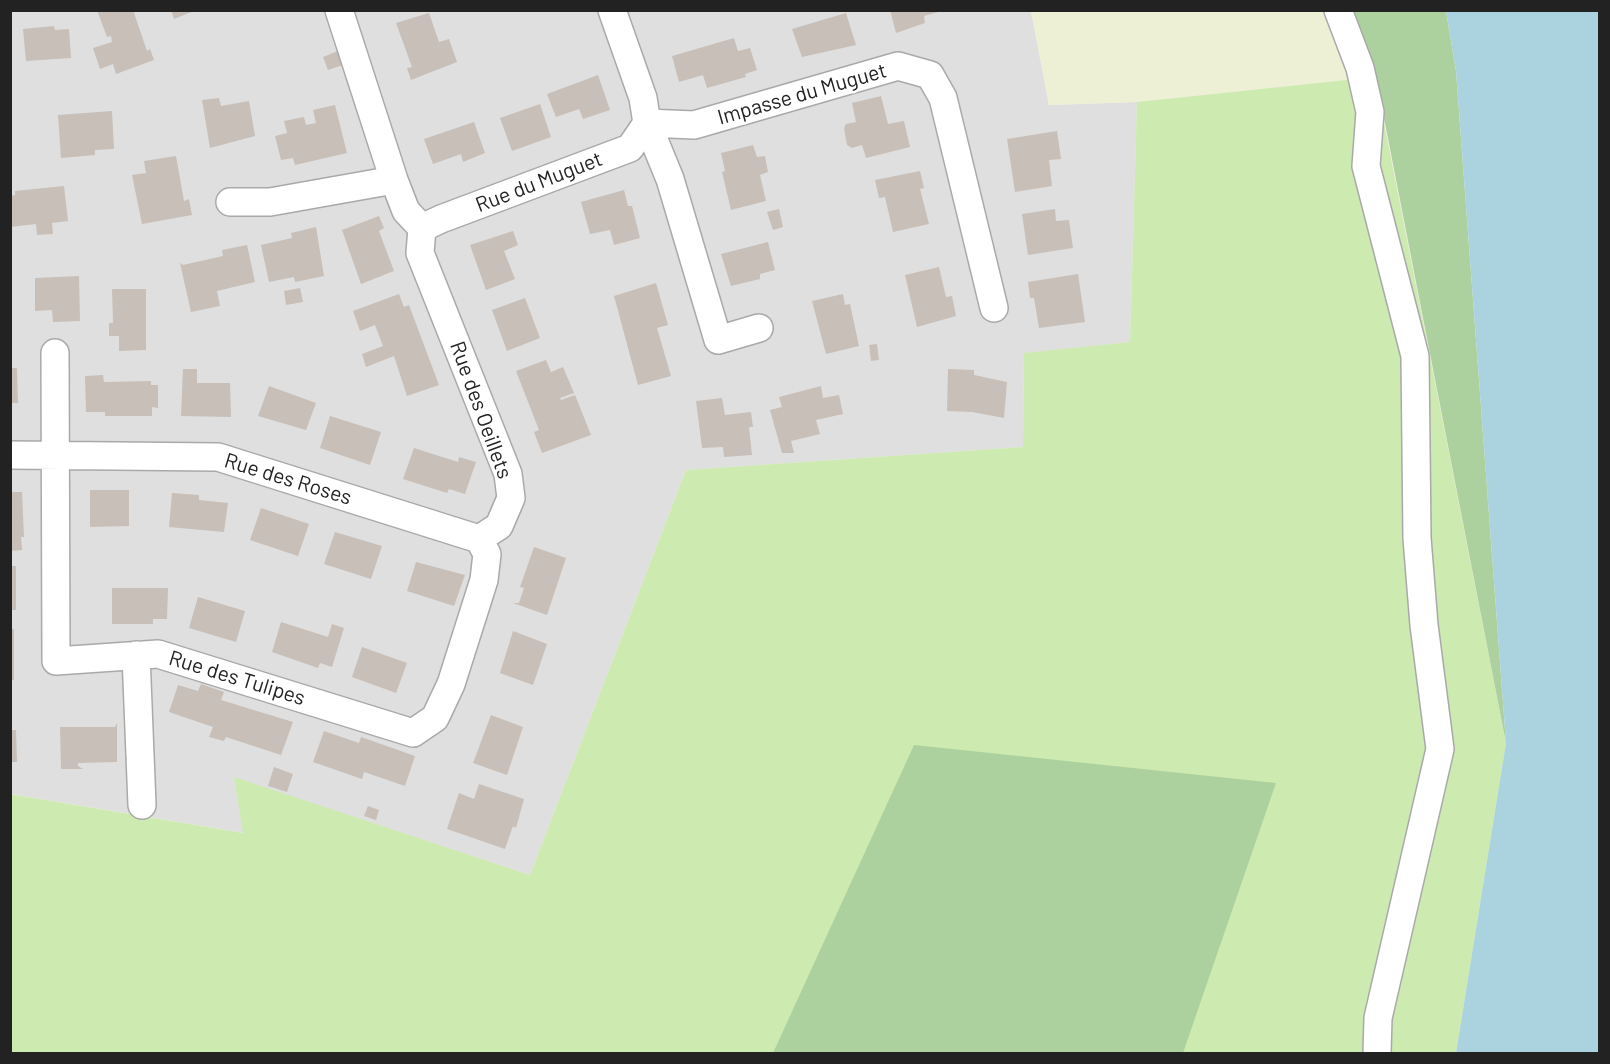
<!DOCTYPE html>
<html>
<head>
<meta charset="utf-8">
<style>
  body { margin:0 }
  #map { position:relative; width:1610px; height:1064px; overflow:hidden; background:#f2efe9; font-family:Barlow,sans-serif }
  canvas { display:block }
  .frame { position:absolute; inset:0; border:12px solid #222; pointer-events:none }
</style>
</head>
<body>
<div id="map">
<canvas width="1610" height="1064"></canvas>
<div class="frame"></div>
</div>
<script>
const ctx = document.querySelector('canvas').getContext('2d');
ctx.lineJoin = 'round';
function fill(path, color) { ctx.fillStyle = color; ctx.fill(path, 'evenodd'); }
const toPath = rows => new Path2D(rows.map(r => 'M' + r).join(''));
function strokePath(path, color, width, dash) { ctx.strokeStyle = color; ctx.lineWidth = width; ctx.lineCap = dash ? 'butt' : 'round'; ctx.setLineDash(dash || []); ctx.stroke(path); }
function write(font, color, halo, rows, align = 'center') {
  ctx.font = font + ' Barlow,sans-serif'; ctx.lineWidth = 5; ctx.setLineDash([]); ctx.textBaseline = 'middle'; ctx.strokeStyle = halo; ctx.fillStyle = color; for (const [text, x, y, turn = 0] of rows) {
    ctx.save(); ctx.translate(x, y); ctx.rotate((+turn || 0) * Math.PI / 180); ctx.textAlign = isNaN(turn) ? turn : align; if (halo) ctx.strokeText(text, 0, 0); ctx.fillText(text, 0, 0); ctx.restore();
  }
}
fill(toPath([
  [10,11,1031,11,1049,105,1137,102,1130,342,1024,354,1023,447,686,470,530,875,234,778,244,833,11,794]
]), '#e0dfdf');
fill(toPath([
  [1031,11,1341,11,1375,77,1137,102,1049,105]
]), '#eef0d5');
fill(toPath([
  [1375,77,1506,743,1456,1053,11,1053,10,794,243,833,234,777,530,875,686,470,1023,447,1024,353,1130,342,1137,102]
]), '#cdebb0');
fill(toPath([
  [1341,11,1446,11,1456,71,1506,743,1376,77],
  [914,745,1276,783,1183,1053,773,1053]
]), '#add19e');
fill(toPath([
  [1446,11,1599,11,1599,1053,1456,1053,1506,743,1456,71]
]), '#aad3df');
fill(toPath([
  [97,10,133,10,147,51,150,49,154,60,116,74,113,64,100,69,93,48,112,42,111,36,107,37],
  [171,10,194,10,194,11,174,19],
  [890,10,942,10,942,11,924,16,925,23,896,33],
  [429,13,439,42,449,39,457,62,411,80,407,68,412,67,396,23],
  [846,13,856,45,802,57,792,29],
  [54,26,55,30,69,29,71,58,26,61,23,29],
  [734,38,738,51,750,48,757,70,745,74,746,77,707,88,703,75,679,82,672,56],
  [340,50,343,65,328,70,323,57],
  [598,75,610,110,583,119,579,109,556,117,547,94],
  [881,96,888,124,904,121,910,147,866,158,862,145,852,148,847,145,844,128,846,124,856,122,852,103],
  [219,98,221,106,249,101,255,136,210,148,202,100],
  [540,104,551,137,512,151,500,118],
  [335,105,347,153,295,165,293,158,281,160,275,136,287,133,284,121,304,117,306,125,316,123,313,110],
  [112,111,114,149,95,150,95,155,61,158,58,115],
  [474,122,485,153,463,162,461,154,433,164,424,139],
  [1057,131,1061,159,1049,160,1052,186,1015,192,1007,139],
  [753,145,757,157,765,156,768,172,760,175,766,201,731,210,722,172,725,171,721,153],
  [176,156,184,201,189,199,192,215,142,224,132,175,146,173,144,161],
  [920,171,924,188,920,189,929,224,893,232,885,197,879,198,875,180],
  [64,186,68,221,52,223,53,234,37,235,36,224,10,227,10,196,15,195,15,191],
  [624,190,628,206,632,206,640,238,614,245,610,230,590,234,581,202],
  [779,209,783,227,773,230,767,212],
  [1055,209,1056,221,1069,220,1073,248,1028,255,1022,214],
  [379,216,384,228,379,231,394,271,361,284,342,230],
  [316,227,324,276,295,282,294,277,269,282,261,245,292,238,291,233],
  [513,231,518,245,504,251,515,279,486,290,470,245],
  [768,242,775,270,760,274,760,279,731,286,721,254],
  [247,245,255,282,217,291,220,306,191,312,180,263,183,265,223,256,222,250],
  [939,267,946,297,952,296,956,316,917,327,905,275],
  [1078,274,1085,322,1039,328,1034,298,1030,298,1028,282],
  [79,276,80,321,53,322,52,310,35,311,35,278],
  [656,283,668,325,657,328,671,376,638,385,614,296],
  [300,288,303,302,286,305,284,291],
  [112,289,146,289,146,350,119,351,119,336,109,336,109,323,113,323],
  [399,294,404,307,409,305,439,385,407,396,394,356,366,367,362,354,383,346,375,325,360,331,353,311],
  [843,294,845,305,850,304,859,346,826,354,812,301],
  [525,298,540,338,507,351,492,310],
  [877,344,879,360,871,361,869,345],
  [546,360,551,372,563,367,574,393,560,398,561,400,575,395,591,435,542,453,534,432,539,430,516,371],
  [10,368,17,368,18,403,10,403],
  [183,369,197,369,197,383,230,383,231,417,181,416],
  [948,369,974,370,974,375,1007,382,1004,418,972,412,947,411],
  [103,375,104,382,151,381,151,385,158,385,158,408,152,407,152,416,105,416,105,412,86,412,85,376],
  [269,386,316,403,306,430,258,416],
  [821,386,823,398,839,395,843,414,816,420,820,434,791,441,794,453,782,453,770,410,782,407,779,397],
  [722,398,725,415,751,412,753,427,749,427,752,455,724,457,723,447,702,448,696,401],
  [330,416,381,432,370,465,320,448],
  [414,448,458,462,459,457,476,462,465,494,449,489,447,493,403,479],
  [90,490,129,490,129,526,90,527],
  [10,492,22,492,24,537,21,537,22,550,10,551],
  [172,493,199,495,199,500,228,503,224,532,169,527],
  [261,508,309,524,298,556,250,540],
  [335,532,382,546,371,579,324,564],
  [534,547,566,558,547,615,513,603,519,603,524,588,520,587],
  [416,562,465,575,454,606,407,591],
  [10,566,16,566,16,610,10,610],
  [112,588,168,588,167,619,153,619,153,624,112,624],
  [198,597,245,611,236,642,189,628],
  [281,622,328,637,332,624,344,628,332,667,320,663,318,668,272,652],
  [10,629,14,629,14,680,10,680],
  [513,631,547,644,533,685,500,673],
  [362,647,407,663,396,693,352,677],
  [201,684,224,692,221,700,293,722,281,755,226,737,224,741,209,737,213,727,169,712,178,685,198,691],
  [491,715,523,727,507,775,473,763],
  [117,723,117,762,78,763,78,766,83,769,61,769,60,727,115,727],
  [10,730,16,730,17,762,10,762],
  [324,731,359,743,361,737,415,756,405,786,364,772,362,779,313,762],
  [274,767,293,774,287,792,268,786],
  [479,784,524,799,516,828,513,826,505,849,447,829,459,793,474,799],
  [368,806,379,810,376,820,364,816]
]), '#c7bfb8');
const minor = toPath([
  [339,10,394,180,406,211,422,228],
  [612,10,643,98,647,123,670,179,718,340,759,328],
  [1338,10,1360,68,1370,112,1366,166,1415,356,1417,538,1424,625,1440,749,1378,1018,1377,1054],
  [647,123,694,125,898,66,930,75,943,98,994,308],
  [230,202,270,202,394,180],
  [422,228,441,219,630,148,647,123],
  [55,353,56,661,158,654,413,733,435,718,451,684,484,580,487,554,479,539,499,526,511,498,508,474,420,253,422,228],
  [10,455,218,457,479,539],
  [136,655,142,805]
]);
strokePath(minor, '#a9a9a9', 30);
strokePath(minor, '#fff', 27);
write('21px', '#222', '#fff', [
  ["Impasse du Muguet",802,94,-16],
  ["Rue du Muguet",539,182,-21],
  ["Rue des Oeillets",481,410,70],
  ["Rue des Roses",288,479,17],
  ["Rue des Tulipes",237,678,17]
]);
</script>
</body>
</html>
